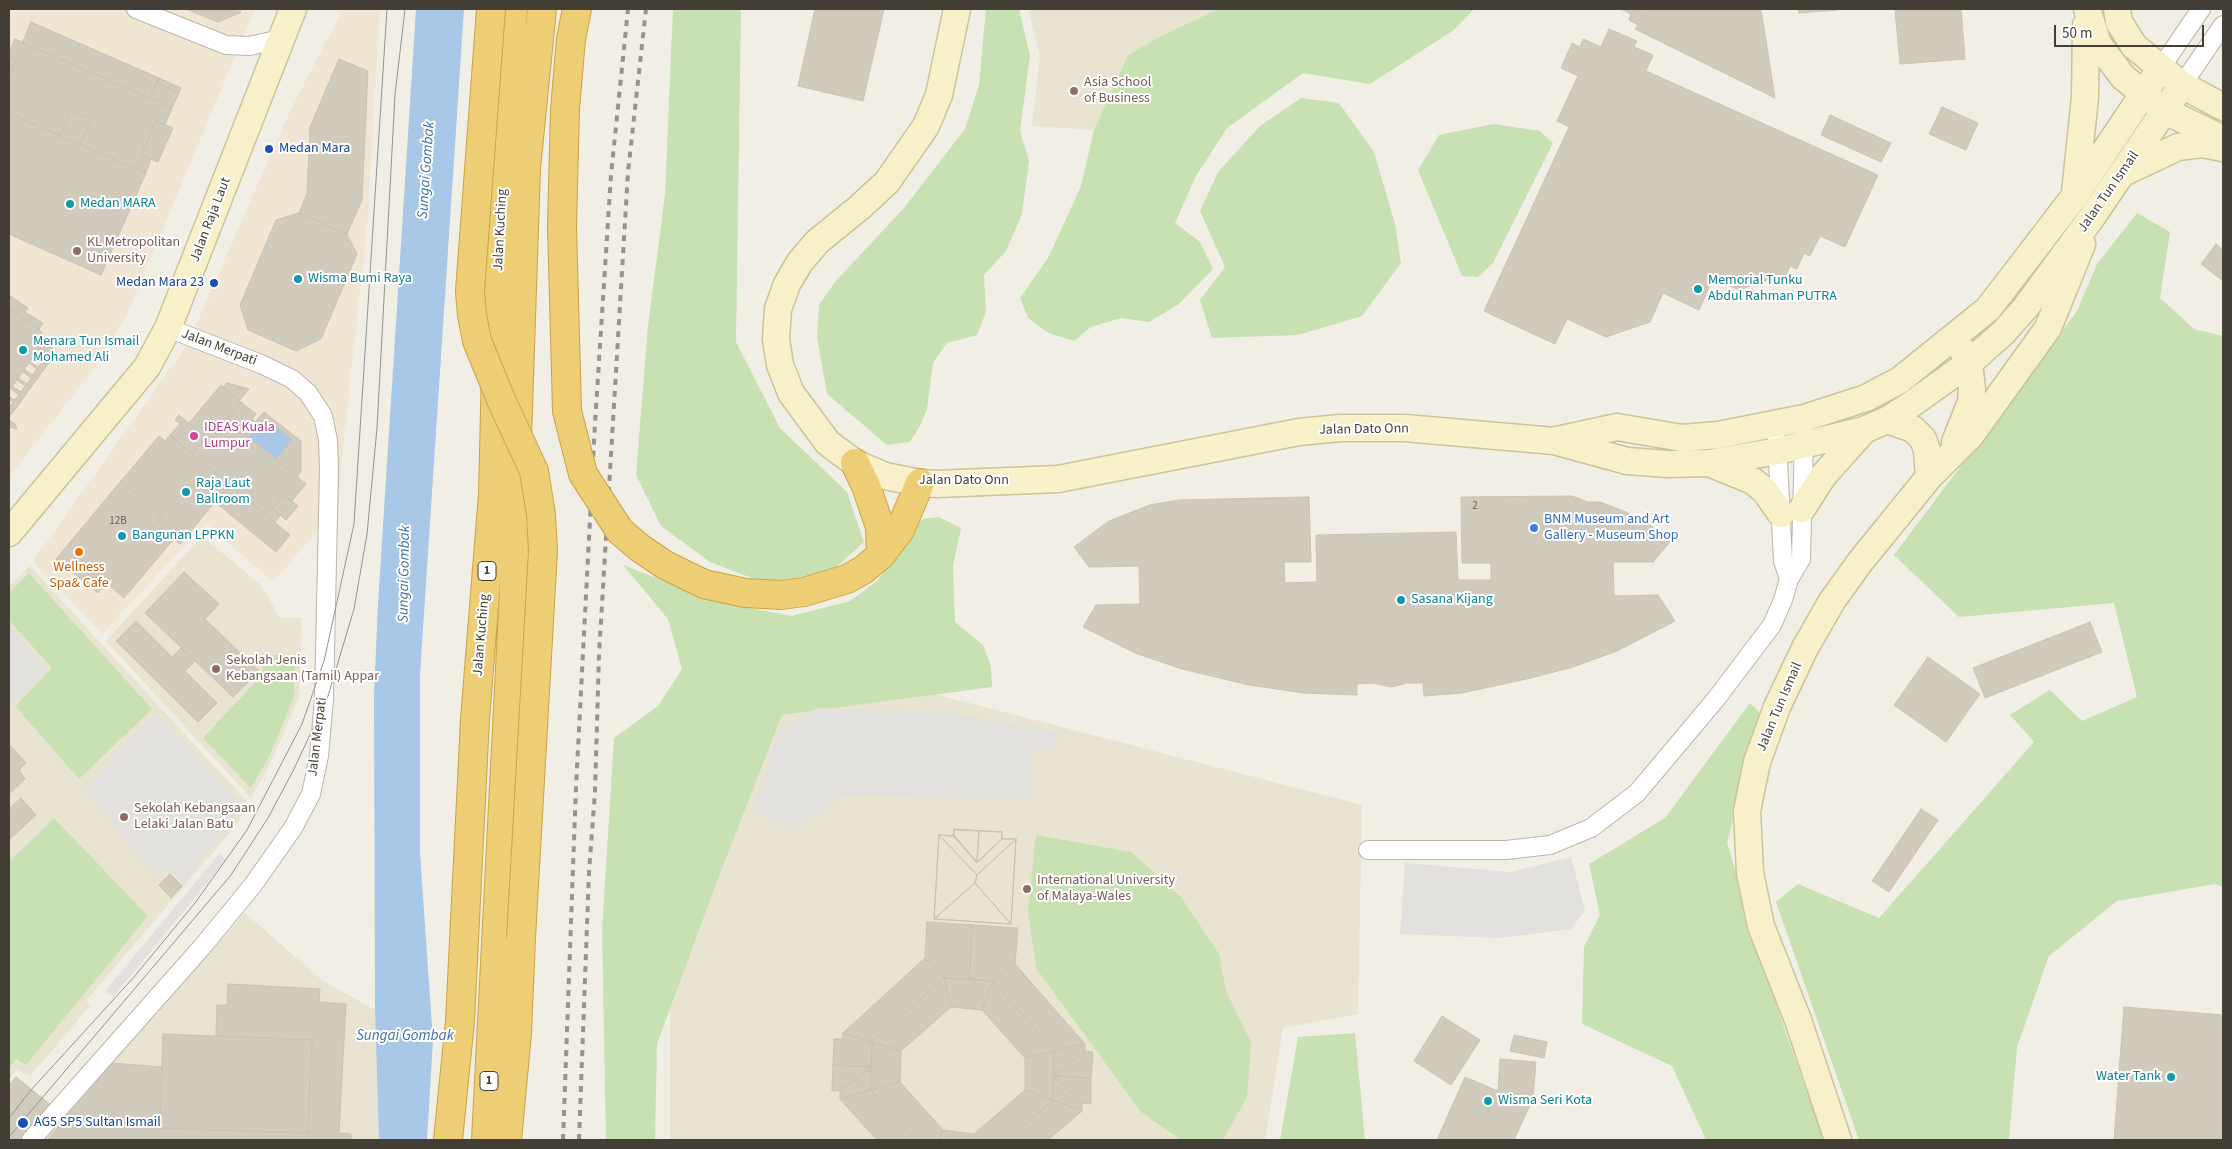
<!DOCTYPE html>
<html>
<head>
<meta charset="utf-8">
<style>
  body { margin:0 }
  #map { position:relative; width:2232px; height:1149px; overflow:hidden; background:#f1eee6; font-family:"Source Sans 3",sans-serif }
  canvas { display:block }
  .frame { position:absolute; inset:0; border:10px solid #433f36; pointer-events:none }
  .scale { position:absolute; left:2054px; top:25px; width:150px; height:22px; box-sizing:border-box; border:2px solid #433f36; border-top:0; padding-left:6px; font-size:15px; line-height:18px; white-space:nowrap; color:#433f36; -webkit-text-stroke:4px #fff; paint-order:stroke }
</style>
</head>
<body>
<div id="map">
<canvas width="2232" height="1149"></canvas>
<div class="frame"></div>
<div class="scale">50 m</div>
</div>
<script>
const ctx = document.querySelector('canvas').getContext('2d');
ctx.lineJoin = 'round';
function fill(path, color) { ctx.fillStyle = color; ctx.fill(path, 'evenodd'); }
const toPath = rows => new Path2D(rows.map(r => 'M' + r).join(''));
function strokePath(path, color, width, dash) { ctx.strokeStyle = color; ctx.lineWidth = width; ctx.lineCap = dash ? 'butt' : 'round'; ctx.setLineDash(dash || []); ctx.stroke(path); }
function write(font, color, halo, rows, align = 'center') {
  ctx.font = font + ' "Source Sans 3",sans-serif'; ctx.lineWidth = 4; ctx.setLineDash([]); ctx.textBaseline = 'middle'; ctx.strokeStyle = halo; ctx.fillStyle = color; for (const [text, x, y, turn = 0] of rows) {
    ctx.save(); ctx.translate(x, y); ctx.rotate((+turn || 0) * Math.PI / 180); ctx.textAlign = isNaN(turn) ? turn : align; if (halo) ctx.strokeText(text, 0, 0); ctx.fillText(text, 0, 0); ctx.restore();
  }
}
fill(toPath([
  [9,9,255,9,126,317,89,375,9,477],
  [343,9,380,9,367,230,343,448,339,506,273,582,206,523,102,634,33,561,187,345,291,109]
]), '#f1e6d3');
fill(toPath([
  [1028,9,1227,9,1216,10,1157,38,1128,55,1094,130,1032,126,1040,56],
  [202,536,261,585,280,618,302,618,299,696,273,758,251,798,106,641],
  [30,566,249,804,232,830,86,1001,91,1005,30,1076,17,1069,9,1079,9,586],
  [873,678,1362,805,1358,1014,1283,1028,1265,1140,670,1140,670,972,745,704],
  [245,913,322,980,375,1010,379,1140,43,1140]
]), '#e8e4d1');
fill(toPath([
  [673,9,741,9,736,342,780,428,847,492,864,542,831,572,800,582,757,580,710,562,661,526,636,475,648,326,665,194],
  [986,9,1019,9,1030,56,1020,131,1029,161,1022,214,1006,251,984,275,986,312,977,335,947,343,933,363,927,409,920,426,910,442,887,445,827,394,817,337,819,305,835,282,904,208,965,129,979,85],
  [1227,9,1474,9,1454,30,1370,84,1303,73,1227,128,1196,176,1175,223,1200,242,1213,269,1179,304,1149,322,1121,318,1091,327,1074,341,1048,333,1028,318,1020,298,1048,258,1081,186,1094,130,1128,55,1157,38,1216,10],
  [1301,98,1339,103,1374,152,1395,224,1401,263,1362,316,1298,335,1212,338,1200,300,1225,267,1200,211,1218,172,1260,126],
  [1493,124,1540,131,1553,143,1493,263,1478,277,1462,276,1418,170,1439,135],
  [2137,213,2170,232,2160,298,2194,329,2223,336,2223,887,2215,884,2117,901,2049,956,2017,1047,2009,1140,1859,1140,1776,902,1798,884,1879,918,2034,742,2010,715,2050,690,2082,721,2137,697,2114,603,1959,617,1894,555,2077,311,2097,264],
  [939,517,961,528,953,566,955,622,983,645,991,666,992,687,782,715,717,881,657,1044,655,1140,606,1140,602,931,614,738,658,706,682,669,668,619,623,565,718,602,792,616,850,601,877,581,922,519],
  [29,573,152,709,79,779,15,706,52,668,9,620,9,593],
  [262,655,295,655,294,697,270,755,251,788,203,738,263,674],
  [1750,703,1761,714,1727,843,1784,1027,1824,1140,1706,1140,1672,1066,1582,1024,1584,947,1600,915,1589,864,1665,818],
  [54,818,148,916,26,1065,16,1059,9,1068,9,862],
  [1036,835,1131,852,1181,897,1219,954,1226,991,1251,1042,1247,1097,1223,1140,1181,1140,1141,1112,1036,968,1028,911],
  [1355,1033,1365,1140,1280,1140,1298,1037]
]), '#c8e1b3');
fill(toPath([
  [9,627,47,669,13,704,9,699],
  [818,708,951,713,1059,733,1055,750,1031,749,1030,801,845,795,793,828,752,810,780,729],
  [156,713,242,806,183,883,167,867,156,877,84,788],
  [219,854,226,860,113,997,105,991],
  [1571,857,1585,911,1571,929,1500,938,1400,934,1405,863,1511,872]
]), '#e2e1dd');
fill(toPath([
  [416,9,464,9,420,674,420,853,433,1040,427,1140,379,1140,375,1010,374,695,378,604],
  [265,418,292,440,276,459,249,437]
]), '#a9c8e7');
const building = toPath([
  [186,9,241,9,240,13,218,22,186,9],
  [815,9,884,9,863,101,798,86,815,9],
  [1621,9,1651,9,1638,25,1629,20,1631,14,1621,9],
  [1651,9,1761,9,1775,98,1635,29,1651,9],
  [1798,9,1838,9,1838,10,1799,13,1798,9],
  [1895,9,1961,9,1965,59,1900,64,1895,9],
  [31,22,159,78,150,98,22,43,31,22],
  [1609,29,1637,41,1634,47,1653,55,1646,71,1878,175,1845,247,1820,236,1810,256,1804,253,1797,269,1790,266,1784,280,1776,277,1739,290,1713,278,1699,310,1663,293,1650,322,1606,337,1567,319,1555,344,1484,311,1569,127,1557,121,1578,76,1561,68,1572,43,1580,47,1583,39,1601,47,1609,29],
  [15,39,172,108,165,125,156,121,141,155,151,158,146,173,80,145,91,120,71,111,60,136,9,113,9,77,16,60,9,57,9,53,15,39],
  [9,57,16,60,9,77,9,57],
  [339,59,368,71,362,200,347,234,299,213,307,193,310,127,339,59],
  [159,78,181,88,179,93,157,83,159,78],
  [157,83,179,93,172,108,150,98,157,83],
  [1942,107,1978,123,1966,150,1929,134,1942,107],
  [71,111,91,120,80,145,60,136,71,111],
  [9,113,146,173,101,275,9,234,9,113],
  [1830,115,1891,143,1881,162,1821,135,1830,115],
  [156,121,173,128,158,162,141,155,156,121],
  [299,213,347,234,357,254,321,339,296,351,248,330,240,305,276,220,299,213],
  [2216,244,2223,250,2223,281,2201,264,2216,244],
  [9,295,28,308,25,312,43,323,39,329,9,308,9,295],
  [9,308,39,329,46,339,9,391,9,308],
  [46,339,62,362,58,362,39,349,46,339],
  [37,352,50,361,11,415,9,414,9,408,13,402,9,399,9,396,14,400,19,395,11,389,12,386,21,392,25,386,17,380,18,378,27,384,31,378,23,372,25,370,33,375,37,369,29,363,30,362,38,367,43,361,35,355,37,352],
  [227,383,249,389,239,401,223,387,227,383],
  [221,385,241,402,227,419,306,484,292,501,284,495,272,508,280,516,275,522,192,454,206,437,189,423,221,385],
  [241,402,256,414,252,419,255,422,264,412,301,441,301,471,297,477,276,459,292,440,265,418,249,437,227,419,241,402],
  [179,415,206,437,192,454,170,435,180,424,175,420,179,415],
  [9,420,15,424,17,429,9,427,9,420],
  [170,435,290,535,276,552,215,502,180,544,160,528,156,533,151,529,162,516,121,481,159,436,165,441,170,435],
  [121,481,162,516,151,529,156,533,160,528,173,540,124,598,110,586,114,581,110,578,98,593,56,559,121,481],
  [284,495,298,506,286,520,272,508,284,495],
  [1572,496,1588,502,1600,502,1626,512,1650,525,1671,541,1653,562,1613,562,1614,596,1658,595,1675,621,1617,651,1573,667,1531,678,1462,693,1424,696,1423,683,1407,683,1391,687,1373,683,1357,684,1357,695,1304,693,1249,685,1182,669,1135,653,1083,627,1096,605,1140,604,1139,566,1089,567,1074,547,1109,521,1150,505,1179,500,1309,497,1311,562,1284,562,1285,583,1317,582,1316,535,1456,532,1458,580,1491,580,1491,563,1462,563,1461,497,1572,496],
  [184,572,219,604,205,619,259,671,233,697,145,613,184,572],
  [136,621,172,657,181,648,195,661,185,671,217,703,198,722,116,641,136,621],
  [2090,622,2102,652,1985,698,1973,668,2090,622],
  [1928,657,1980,694,1946,742,1894,705,1928,657],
  [9,744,26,763,19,770,25,779,9,794,9,744],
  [21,798,36,815,9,840,9,809,21,798],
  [1921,809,1938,820,1889,892,1872,881,1921,809],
  [954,829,1002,832,1002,839,1016,839,1011,924,934,919,939,835,953,836,954,829],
  [954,830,979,831,977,862,954,835,954,830],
  [979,831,1002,832,1002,839,977,862,979,831],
  [939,835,953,836,977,863,1002,839,1016,839,977,875,939,835],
  [939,835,977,875,975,883,934,919,939,835],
  [1016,839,1011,924,975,883,977,875,1016,839],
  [170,874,182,886,171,898,159,885,170,874],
  [975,883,1011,924,934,919,975,883],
  [927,922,972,925,969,979,944,978,925,958,927,922],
  [972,925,1018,928,1015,964,993,981,969,979,972,925],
  [925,958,944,978,872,1042,843,1033,925,958],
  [1015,964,1085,1044,1054,1051,993,981,1015,964],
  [944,978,993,981,982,1010,951,1007,944,978],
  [944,978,951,1007,901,1051,872,1042,944,978],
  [993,981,1054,1051,1025,1058,982,1010,993,981],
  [228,984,320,989,319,1002,346,1004,339,1133,351,1134,351,1140,47,1140,112,1063,162,1067,160,1128,308,1133,312,1040,216,1036,217,1005,227,1005,228,984],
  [2124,1007,2223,1015,2223,1140,2114,1140,2124,1007],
  [1442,1016,1480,1040,1451,1085,1414,1061,1442,1016],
  [843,1033,872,1042,871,1067,842,1039,843,1033],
  [163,1034,312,1040,308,1133,160,1128,163,1034],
  [1514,1035,1547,1042,1544,1058,1510,1051,1514,1035],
  [834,1039,842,1039,871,1067,833,1065,834,1039],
  [872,1042,901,1051,900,1082,871,1090,872,1042],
  [1085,1044,1085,1051,1054,1076,1054,1051,1085,1044],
  [1054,1051,1053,1100,1025,1090,1025,1058,1054,1051],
  [1085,1051,1093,1052,1091,1078,1054,1076,1085,1051],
  [1500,1059,1536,1062,1533,1098,1507,1095,1530,1105,1514,1140,1437,1140,1465,1077,1498,1091,1500,1059],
  [833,1065,871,1067,840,1091,832,1091,833,1065],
  [871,1067,871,1090,840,1099,840,1091,871,1067],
  [1054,1076,1091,1078,1091,1104,1082,1103,1054,1076],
  [1054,1076,1082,1103,1082,1111,1053,1100,1054,1076],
  [16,1077,52,1106,24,1140,9,1140,9,1085,16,1077],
  [900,1082,943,1130,939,1140,916,1140,871,1090,900,1082],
  [871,1090,916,1140,877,1140,840,1099,871,1090],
  [1025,1090,1053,1100,1007,1140,976,1140,974,1134,1025,1090],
  [1053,1100,1082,1111,1048,1140,1007,1140,1053,1100],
  [943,1130,974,1134,976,1140,939,1140,943,1130]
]);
fill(building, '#d1cbbd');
strokePath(building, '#cbc3b1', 1);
const street = toPath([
  [136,9,226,45,249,46,281,39],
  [2160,69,2201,9],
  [2182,85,2223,25],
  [1777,441,1783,561,1789,579],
  [1368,850,1506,850,1550,845,1591,828,1637,793,1716,699,1772,625,1783,600,1789,579,1801,559,1804,436],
  [31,1140,202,947,253,885,293,828,311,794,319,756,324,699,329,469,328,440,323,416,308,393,292,379,261,364,168,328]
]);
const secondary = toPath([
  [957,9,939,95,926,126,887,182,860,207,817,242,800,262,787,284,778,309,776,339,780,365,791,393,828,443,855,463,885,476,920,483,937,484,1058,479,1299,432,1340,428,1405,428,1554,441,1627,461,1668,464,1709,463,1778,451,1864,430,1887,420,1906,408,1969,363,2003,333,2026,307,2092,217,2182,85],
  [2087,9,2098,44,2123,77,2165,111,2223,139],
  [2117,9,2119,22,2134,46,2182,85,2223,107],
  [2123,173,2178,147,2202,144,2223,148],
  [2075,193,2085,97,2086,25],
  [1887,420,1913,429,1923,439,1927,450,1929,477],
  [1557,440,1617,427,1682,438,1718,435,1804,418,1866,398,1900,380,1988,309,2074,197,2160,69],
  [1955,442,1971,402,1972,389,1969,363,1963,351],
  [1709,463,1753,481,1765,491,1781,514],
  [1802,509,1823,476,1864,430],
  [9,533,147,367,168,328,293,9],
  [1838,1140,1798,1020,1761,926,1750,873,1747,811,1757,762,1777,707,1805,648,1832,601,1860,562,1929,477,1971,435,2048,328,2082,244]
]);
const highway = toPath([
  [565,109,571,39,577,9],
  [855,463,866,486,880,527,881,555],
  [745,593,781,595,804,592,847,579,863,570,881,555,900,530,920,483],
  [448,1140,460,1021,475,719,493,494,498,283,513,9],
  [486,1140,514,590,515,498,526,168,542,9],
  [507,1140,517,1033,521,938]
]);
strokePath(street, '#bbb6aa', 20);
strokePath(secondary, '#cbc39a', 29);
strokePath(highway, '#caa446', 30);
strokePath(street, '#fff', 18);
strokePath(secondary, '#f8f0c9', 26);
strokePath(highway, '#edce75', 28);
strokePath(toPath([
  [9,1118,31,1090,134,977,195,903,247,830,302,724,324,661,354,524,387,9],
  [9,1137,231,875,268,818,294,769,328,696,354,609,367,534,377,428,395,95,405,9]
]), '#949494', 1);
strokePath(toPath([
  [563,1140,576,787,595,423,611,175,628,9],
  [579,1140,589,872,595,792,599,654,628,172,646,9]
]), '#949494', 4, [6, 6]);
const highwayBridge = toPath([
  [491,9,470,291,472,315,477,341,502,402,534,471,541,515,543,551,521,938],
  [565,109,562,226,567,411,583,474,620,531,640,548,665,565,704,584,745,593]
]);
strokePath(highwayBridge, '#caa446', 30, []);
strokePath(highwayBridge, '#edce75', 28);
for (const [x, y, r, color] of [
  [1074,91,5,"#8d6e63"],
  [269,149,5,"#1a4fb4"],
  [70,204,5,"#0f9aa8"],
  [77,251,5,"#8d6e63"],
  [298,279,5,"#0f9aa8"],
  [214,283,5,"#1a4fb4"],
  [1698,289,5,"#0f9aa8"],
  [23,350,5,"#0f9aa8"],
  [194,436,5,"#d1479c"],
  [186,492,5,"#0f9aa8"],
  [1534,528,5,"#3f7fe0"],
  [122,536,5,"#0f9aa8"],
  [79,552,5,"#e8710a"],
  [1401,600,5,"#0f9aa8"],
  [216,669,5,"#8d6e63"],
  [124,817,5,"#8d6e63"],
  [1027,889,5,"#8d6e63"],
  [2171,1077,5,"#0f9aa8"],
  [1488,1101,5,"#0f9aa8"],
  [23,1123,6,"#1a4fb4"]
]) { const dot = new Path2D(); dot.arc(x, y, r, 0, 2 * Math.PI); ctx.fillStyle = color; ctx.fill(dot); strokePath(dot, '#fff', 2); }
write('11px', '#666258', null, [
  ["2",1475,507],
  ["12B",118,522]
]);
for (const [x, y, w] of [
  [487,571,18],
  [489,1081,18]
]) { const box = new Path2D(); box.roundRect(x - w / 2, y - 9.5, w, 19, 4); ctx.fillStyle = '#fff'; ctx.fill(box); strokePath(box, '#433f36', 1); }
write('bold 12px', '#433f36', null, [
  ["1",487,571],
  ["1",489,1081]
]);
write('14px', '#785e54', '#fff', [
  ["Asia School",1084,83],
  ["of Business",1084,99],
  ["KL Metropolitan",87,243],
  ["University",87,259],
  ["Sekolah Jenis",226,661],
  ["Kebangsaan (Tamil) Appar",226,677],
  ["Sekolah Kebangsaan",134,809],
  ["Lelaki Jalan Batu",134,825],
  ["International University",1037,881],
  ["of Malaya-Wales",1037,897]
], 'left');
write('14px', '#164399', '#fff', [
  ["Medan Mara",279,149],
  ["Medan Mara 23",204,283,"right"],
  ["AG5 SP5 Sultan Ismail",34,1123]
], 'left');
write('14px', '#433f36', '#fff', [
  ["Jalan Tun Ismail",2109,192,-55],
  ["Jalan Raja Laut",211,220,-69],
  ["Jalan Kuching",501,230,-87],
  ["Jalan Merpati",219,348,21],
  ["Jalan Dato Onn",1364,430,-1],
  ["Jalan Dato Onn",964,481],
  ["Jalan Kuching",482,635,-85],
  ["Jalan Tun Ismail",1780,707,-67],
  ["Jalan Merpati",318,737,-83]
]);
write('14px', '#0d838f', '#fff', [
  ["Medan MARA",80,204],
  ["Wisma Bumi Raya",308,279],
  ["Memorial Tunku",1708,281],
  ["Abdul Rahman PUTRA",1708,297],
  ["Menara Tun Ismail",33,342],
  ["Mohamed Ali",33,358],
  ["Raja Laut",196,484],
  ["Ballroom",196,500],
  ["Bangunan LPPKN",132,536],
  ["Sasana Kijang",1411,600],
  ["Water Tank",2161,1077,"right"],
  ["Wisma Seri Kota",1498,1101]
], 'left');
write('14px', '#b23c85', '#fff', [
  ["IDEAS Kuala",204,428],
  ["Lumpur",204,444]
], 'left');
write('14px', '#366cbe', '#fff', [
  ["BNM Museum and Art",1544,520],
  ["Gallery - Museum Shop",1544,536]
], 'left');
write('14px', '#c56008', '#fff', [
  ["Wellness",79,568],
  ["Spa& Cafe",79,584]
]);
write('italic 15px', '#3c6fa1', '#fff', [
  ["Sungai Gombak",427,170,-86],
  ["Sungai Gombak",405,574,-89],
  ["Sungai Gombak",405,1037]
]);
</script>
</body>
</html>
